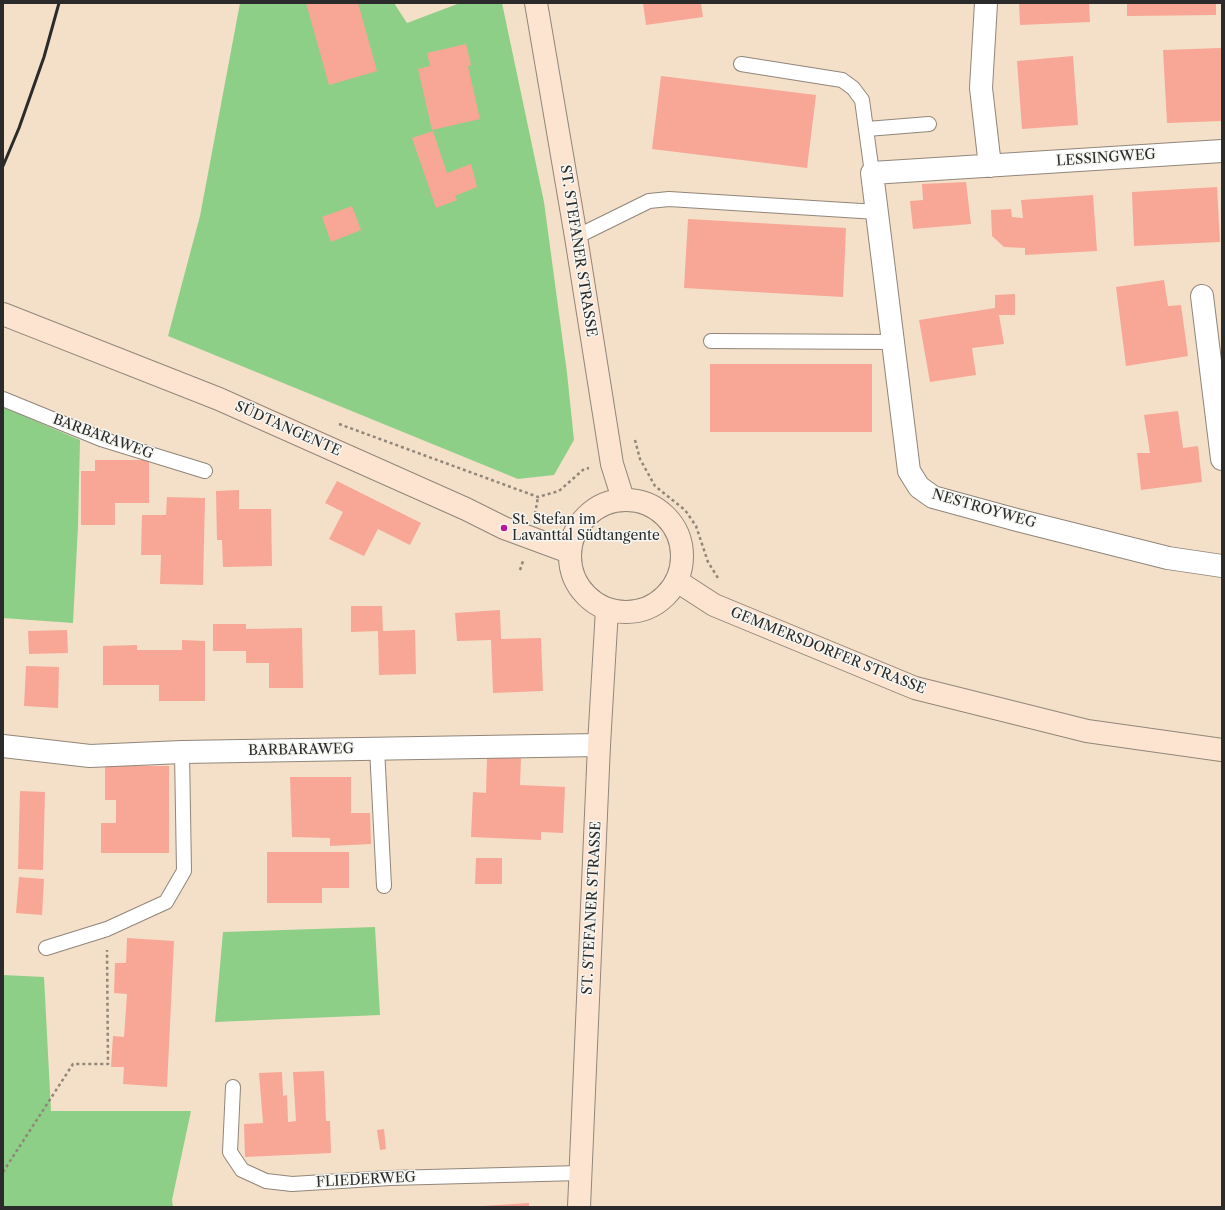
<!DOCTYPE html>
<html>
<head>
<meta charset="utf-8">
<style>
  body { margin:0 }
  #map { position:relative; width:1225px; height:1210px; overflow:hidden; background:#f4e0c8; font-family:"Libre Caslon Text",serif }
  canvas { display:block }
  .frame { position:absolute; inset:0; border:4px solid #2b2b2b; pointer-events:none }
</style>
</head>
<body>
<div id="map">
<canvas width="1225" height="1210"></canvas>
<div class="frame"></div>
</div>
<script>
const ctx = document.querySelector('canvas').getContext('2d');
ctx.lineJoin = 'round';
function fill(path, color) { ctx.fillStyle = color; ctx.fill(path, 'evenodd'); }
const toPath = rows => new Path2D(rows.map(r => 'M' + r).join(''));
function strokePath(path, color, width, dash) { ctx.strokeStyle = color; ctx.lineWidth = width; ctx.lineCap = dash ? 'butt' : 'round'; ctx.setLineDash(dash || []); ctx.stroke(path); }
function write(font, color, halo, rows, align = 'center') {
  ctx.font = font + ' "Libre Caslon Text",serif'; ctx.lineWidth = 3; ctx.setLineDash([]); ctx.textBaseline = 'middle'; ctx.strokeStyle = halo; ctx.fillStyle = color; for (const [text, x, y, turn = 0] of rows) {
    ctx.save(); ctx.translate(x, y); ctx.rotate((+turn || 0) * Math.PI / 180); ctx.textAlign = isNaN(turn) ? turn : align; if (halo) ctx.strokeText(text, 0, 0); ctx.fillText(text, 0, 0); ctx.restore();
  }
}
fill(toPath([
  [240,3,394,3,407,23,460,3,502,3,544,202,567,373,574,440,554,475,518,479,168,336,200,216],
  [3,407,80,440,78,526,73,623,3,618],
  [375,927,380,1015,215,1022,223,932],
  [3,975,44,977,51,1111,191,1111,172,1200,173,1207,3,1207]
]), '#8ecf87');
fill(toPath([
  [306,3,358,3,377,71,329,85],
  [643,3,701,3,703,17,646,25],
  [1019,3,1089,3,1090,22,1020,25],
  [1127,3,1216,3,1216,15,1127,16],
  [466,44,471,65,468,66,480,119,432,130,418,69,430,66,427,53],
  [1221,48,1222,121,1167,123,1163,50],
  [1073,56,1078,125,1022,129,1017,61],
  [661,76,816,95,807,168,652,149],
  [433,131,447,173,471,164,477,187,455,196,457,200,436,208,412,138],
  [966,182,971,224,913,229,910,201,923,200,922,184],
  [1217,187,1220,242,1134,246,1132,192],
  [1093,195,1097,251,1025,255,1025,248,1004,247,992,236,991,210,1011,209,1012,217,1023,218,1021,200],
  [352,206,361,230,331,242,322,217],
  [688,219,846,228,843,297,684,288],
  [1164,280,1168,306,1181,305,1188,356,1126,366,1116,287],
  [1015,294,1015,315,999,315,1004,344,972,348,976,375,930,382,919,320,995,308,995,295],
  [710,364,872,364,872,432,710,432],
  [1178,411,1183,448,1198,446,1202,482,1141,490,1137,453,1150,453,1144,415],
  [95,460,149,460,149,503,115,503,115,525,81,525,81,471,95,471],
  [337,481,421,523,410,545,378,529,364,556,329,539,343,512,325,503],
  [239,490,239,509,271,509,272,566,223,567,222,540,217,540,216,491],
  [167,497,205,498,203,585,160,584,161,555,141,555,142,515,166,515],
  [351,606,382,606,383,631,415,630,416,674,379,675,378,631,351,632],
  [500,610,501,639,541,638,543,691,493,693,491,640,457,641,455,613],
  [213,624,246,624,246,629,302,628,303,688,269,688,269,663,246,663,246,651,213,651],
  [67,630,68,653,29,654,28,631],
  [182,640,205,641,205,701,159,701,159,685,103,685,103,646,137,645,137,650,182,650],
  [26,666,59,667,58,708,24,706],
  [487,758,521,758,520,785,565,787,563,833,541,832,541,840,471,837,473,792,486,793],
  [105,766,169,766,169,853,101,853,101,823,116,823,116,800,105,800],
  [290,777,351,777,351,813,370,813,371,844,330,846,330,838,292,837],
  [20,791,45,792,43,870,18,869],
  [267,852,349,852,349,888,322,888,322,903,267,903],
  [476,858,502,858,502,884,475,884],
  [19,877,44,879,42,915,16,913],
  [127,938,174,941,167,1087,123,1084,124,1067,111,1067,113,1036,124,1037,127,994,114,993,115,963,126,963],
  [324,1071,326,1121,330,1121,331,1153,245,1157,244,1124,263,1123,259,1073,282,1072,283,1096,287,1095,288,1122,296,1121,293,1072],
  [384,1129,386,1149,380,1150,377,1130],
  [529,1203,529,1207,483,1207,483,1206]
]), '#f8a696');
const service = toPath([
  [741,64,842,80,853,88,862,100,872,173],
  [867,129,929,124],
  [576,237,649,201,669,199,877,212],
  [711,341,893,342],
  [3,399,101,439,205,471],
  [377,748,384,886],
  [46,948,107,929,166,902,184,871,182,752],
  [233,1087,230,1152,242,1170,266,1181,292,1184,390,1178,580,1173]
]);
const minor = toPath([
  [986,3,981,88,990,166],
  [1222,151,872,173,909,471,919,487,933,497,1017,520,1168,558,1222,566],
  [1202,296,1222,459],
  [3,746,90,756,182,752,599,745]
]);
const secondary = toPath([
  [536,3,576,237,612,464,623,499],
  [3,314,219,399,466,509,504,528,569,552],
  '570 556a56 56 0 1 1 112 0a56 56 0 1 1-112 0Z',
  [677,581,714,605,915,688,1087,731,1222,750],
  [579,1207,599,745,607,609]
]);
strokePath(service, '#90867a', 16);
strokePath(minor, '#90867a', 24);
strokePath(secondary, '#90867a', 24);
strokePath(toPath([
  [339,424,538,497,559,491,584,469,589,468],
  [635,440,640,459,655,486,685,510,696,526,708,562,718,578],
  [535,514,538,497],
  [520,570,523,561],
  [3,1172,73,1064,108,1064,107,950]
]), '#90867a', 2.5, [3, 3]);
strokePath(service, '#fff', 14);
strokePath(minor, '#fff', 22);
strokePath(secondary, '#fde4d1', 22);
strokePath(toPath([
  [3,166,19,128,44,57,59,3]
]), '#2b2b2b', 3);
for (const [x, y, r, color] of [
  [504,528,4,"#b5179e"]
]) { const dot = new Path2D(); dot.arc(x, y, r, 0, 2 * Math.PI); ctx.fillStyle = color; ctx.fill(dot); strokePath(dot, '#f6f6f2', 1.5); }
write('14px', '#2b2b2b', '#f6f6f2', [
  ["LESSINGWEG",1106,158,-4],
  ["ST. STEFANER STRASSE",578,251,81],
  ["SÜDTANGENTE",288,429,24],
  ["BARBARAWEG",103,437,20],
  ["NESTROYWEG",984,509,16],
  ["GEMMERSDORFER STRASSE",828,651,22],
  ["BARBARAWEG",301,750,-1],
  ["ST. STEFANER STRASSE",592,908,-87],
  ["FLIEDERWEG",366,1180,-3]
]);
write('14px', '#2b2b2b', '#f6f6f2', [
  ["St. Stefan im",512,520],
  ["Lavanttal Südtangente",512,536]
], 'left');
</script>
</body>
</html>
